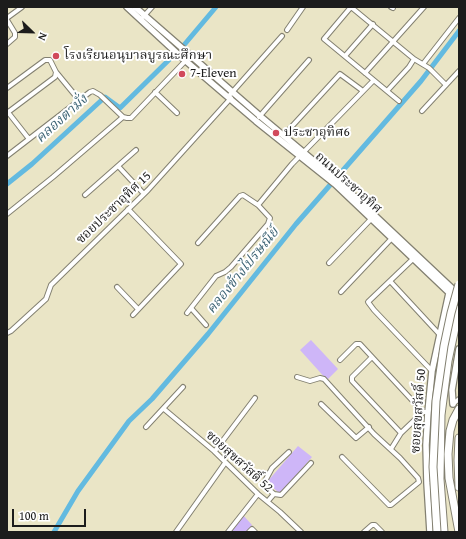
<!DOCTYPE html>
<html>
<head>
<meta charset="utf-8">
<style>
  body { margin:0 }
  #map { position:relative; width:466px; height:539px; overflow:hidden; background:#eae5c6; font-family:"Gentium Book Plus",serif }
  canvas { display:block }
  .frame { position:absolute; inset:0; border:8px solid #1c1c1c; pointer-events:none }
  .north { position:absolute; left:12px; top:12px; width:40px; height:40px; -webkit-text-stroke:3px #fff; paint-order:stroke; rotate:113deg; font-size:11px; font-weight:700; line-height:16px; text-align:center; color:#1c1c1c }
  .north::after { content:''; display:block; margin:auto; width:14px; height:18px; background:#1c1c1c; clip-path:polygon(50% 0,100% 100%,50% 72%,0 100%) }
  .scale { position:absolute; left:12px; top:509px; width:74px; height:18px; box-sizing:border-box; border:2px solid #1c1c1c; border-top:0; padding-left:5px; font-size:12px; line-height:14px; white-space:nowrap; color:#1c1c1c; -webkit-text-stroke:3px #fff; paint-order:stroke }
</style>
</head>
<body>
<div id="map">
<canvas width="466" height="539"></canvas>
<div class="frame"></div>
<div class="north">N</div>
<div class="scale">100 m</div>
</div>
<script>
const ctx = document.querySelector('canvas').getContext('2d');
ctx.lineJoin = 'round';
const toPath = rows => new Path2D(rows.map(r => 'M' + r).join(''));
function strokePath(path, color, width, dash) { ctx.strokeStyle = color; ctx.lineWidth = width; ctx.lineCap = dash ? 'butt' : 'round'; ctx.setLineDash(dash || []); ctx.stroke(path); }
function fill(path, color) { ctx.fillStyle = color; ctx.fill(path, 'evenodd'); }
function write(font, color, halo, rows, align = 'center') {
  ctx.font = font + ' "Gentium Book Plus","Noto Serif Thai",serif'; ctx.lineWidth = 4; ctx.setLineDash([]); ctx.textBaseline = 'middle'; ctx.strokeStyle = halo; ctx.fillStyle = color; for (const [text, x, y, turn = 0] of rows) {
    ctx.save(); ctx.translate(x, y); ctx.rotate((+turn || 0) * Math.PI / 180); ctx.textAlign = isNaN(turn) ? turn : align; if (halo) ctx.strokeText(text, 0, 0); ctx.fillText(text, 0, 0); ctx.restore();
  }
}
strokePath(toPath([
  [7,184,32,164,105,97,120,108,184,45,216,7],
  [54,532,78,491,129,421,152,399,208,334,296,224,421,81,459,31]
]), '#63bae0', 5);
fill(toPath([
  [311,340,338,369,327,380,300,350],
  [298,446,312,457,280,494,267,482],
  [243,515,252,525,247,532,230,532]
]), '#ceb6f8');
const street = toPath([
  [351,7,324,39,399,101],
  [351,7,414,59,429,68,446,85],
  [391,7,393,8],
  [143,17,152,7],
  [7,18,22,7],
  [7,20,15,33,15,37,7,44],
  [287,30,303,7],
  [345,56,373,24],
  [423,64,459,18],
  [56,72,79,100],
  [365,73,424,7],
  [7,88,45,60,50,60,56,72,55,77,7,113],
  [387,91,409,67,414,59],
  [155,92,177,113],
  [228,97,282,36],
  [7,111,29,139],
  [422,111,459,71],
  [259,117,309,60],
  [283,136,340,74,363,91],
  [7,156,90,92,93,91,100,95,123,117,127,118,131,118,190,56],
  [118,166,144,194],
  [85,195,136,150],
  [258,205,292,164,373,81],
  [128,209,181,264,133,315],
  [7,214,53,177,123,117],
  [415,257,368,302,374,310,432,371],
  [329,263,373,217],
  [390,281,440,335],
  [117,287,138,309],
  [341,292,393,237],
  [191,308,206,325],
  [187,313,216,276,225,272,231,267,268,224,270,218,258,205,243,195,240,196,198,243],
  [7,333,11,331,46,299,51,285,148,190,231,98],
  [372,357,352,377,352,381,401,433],
  [340,360,356,344,360,344,423,412,428,412],
  [297,377,310,381,320,378,324,379,374,434,400,458,418,478,419,482,391,505,389,505,342,457],
  [321,404,356,438,369,427],
  [453,404,459,399],
  [164,409,214,451,258,494,280,512,301,532],
  [146,427,183,387],
  [391,449,401,433,423,412],
  [215,451,255,398],
  [274,494,281,495,311,463],
  [268,501,274,494,266,487,265,481,272,468,289,452],
  [176,532,225,463],
  [228,532,258,494],
  [249,532,252,529,255,532],
  [364,532,372,525,375,525,382,532]
]);
const secondary = toPath([
  [127,7,180,56,256,121,335,184,459,302],
  [135,7,260,116,338,181,459,295],
  [453,404,452,390,459,349],
  [430,532,427,483,426,445,428,412,432,371,449,293]
]);
const highway = toPath([
  [459,438,458,460,459,487],
  [444,532,440,479,441,415,448,361,459,309],
  [459,532,449,478,448,454,450,431,453,420,459,409]
]);
strokePath(street, '#838071', 6);
strokePath(secondary, '#838071', 8);
strokePath(highway, '#838071', 9);
strokePath(street, '#fff', 4);
strokePath(secondary, '#fff', 5.5);
strokePath(highway, '#fff', 7);
const highwayBridge = toPath([
  [437,532,433,467,436,401,444,346,451,313,459,284]
]);
strokePath(highwayBridge, '#838071', 9, []);
strokePath(highwayBridge, '#fff', 7);
for (const [x, y, r, color] of [
  [56,56,4,"#d1495b"],
  [182,74,4,"#d1495b"],
  [276,133,4,"#d1495b"]
]) { const dot = new Path2D(); dot.arc(x, y, r, 0, 2 * Math.PI); ctx.fillStyle = color; ctx.fill(dot); strokePath(dot, '#fff', 1.5); }
write('13px', '#1c1c1c', '#fff', [
  ["โรงเรียนอนุบาลบูรณะศึกษา",64,56],
  ["7-Eleven",190,74],
  ["ประชาอุทิศ6",284,133]
], 'left');
write('13px', '#1c1c1c', '#fff', [
  ["ถนนประชาอุทิศ",348,183,42],
  ["ซอยประชาอุทิศ 15",114,208,-44],
  ["ซอยสุขสวัสดิ์ 50",419,411,-86],
  ["ซอยสุขสวัสดิ์ 52",239,462,42]
]);
write('italic 14px', '#3c6374', '#fff', [
  ["คลองตามั่ง",62,119,-42],
  ["คลองข้างไปรษณีย์",243,271,-51]
]);
</script>
</body>
</html>
